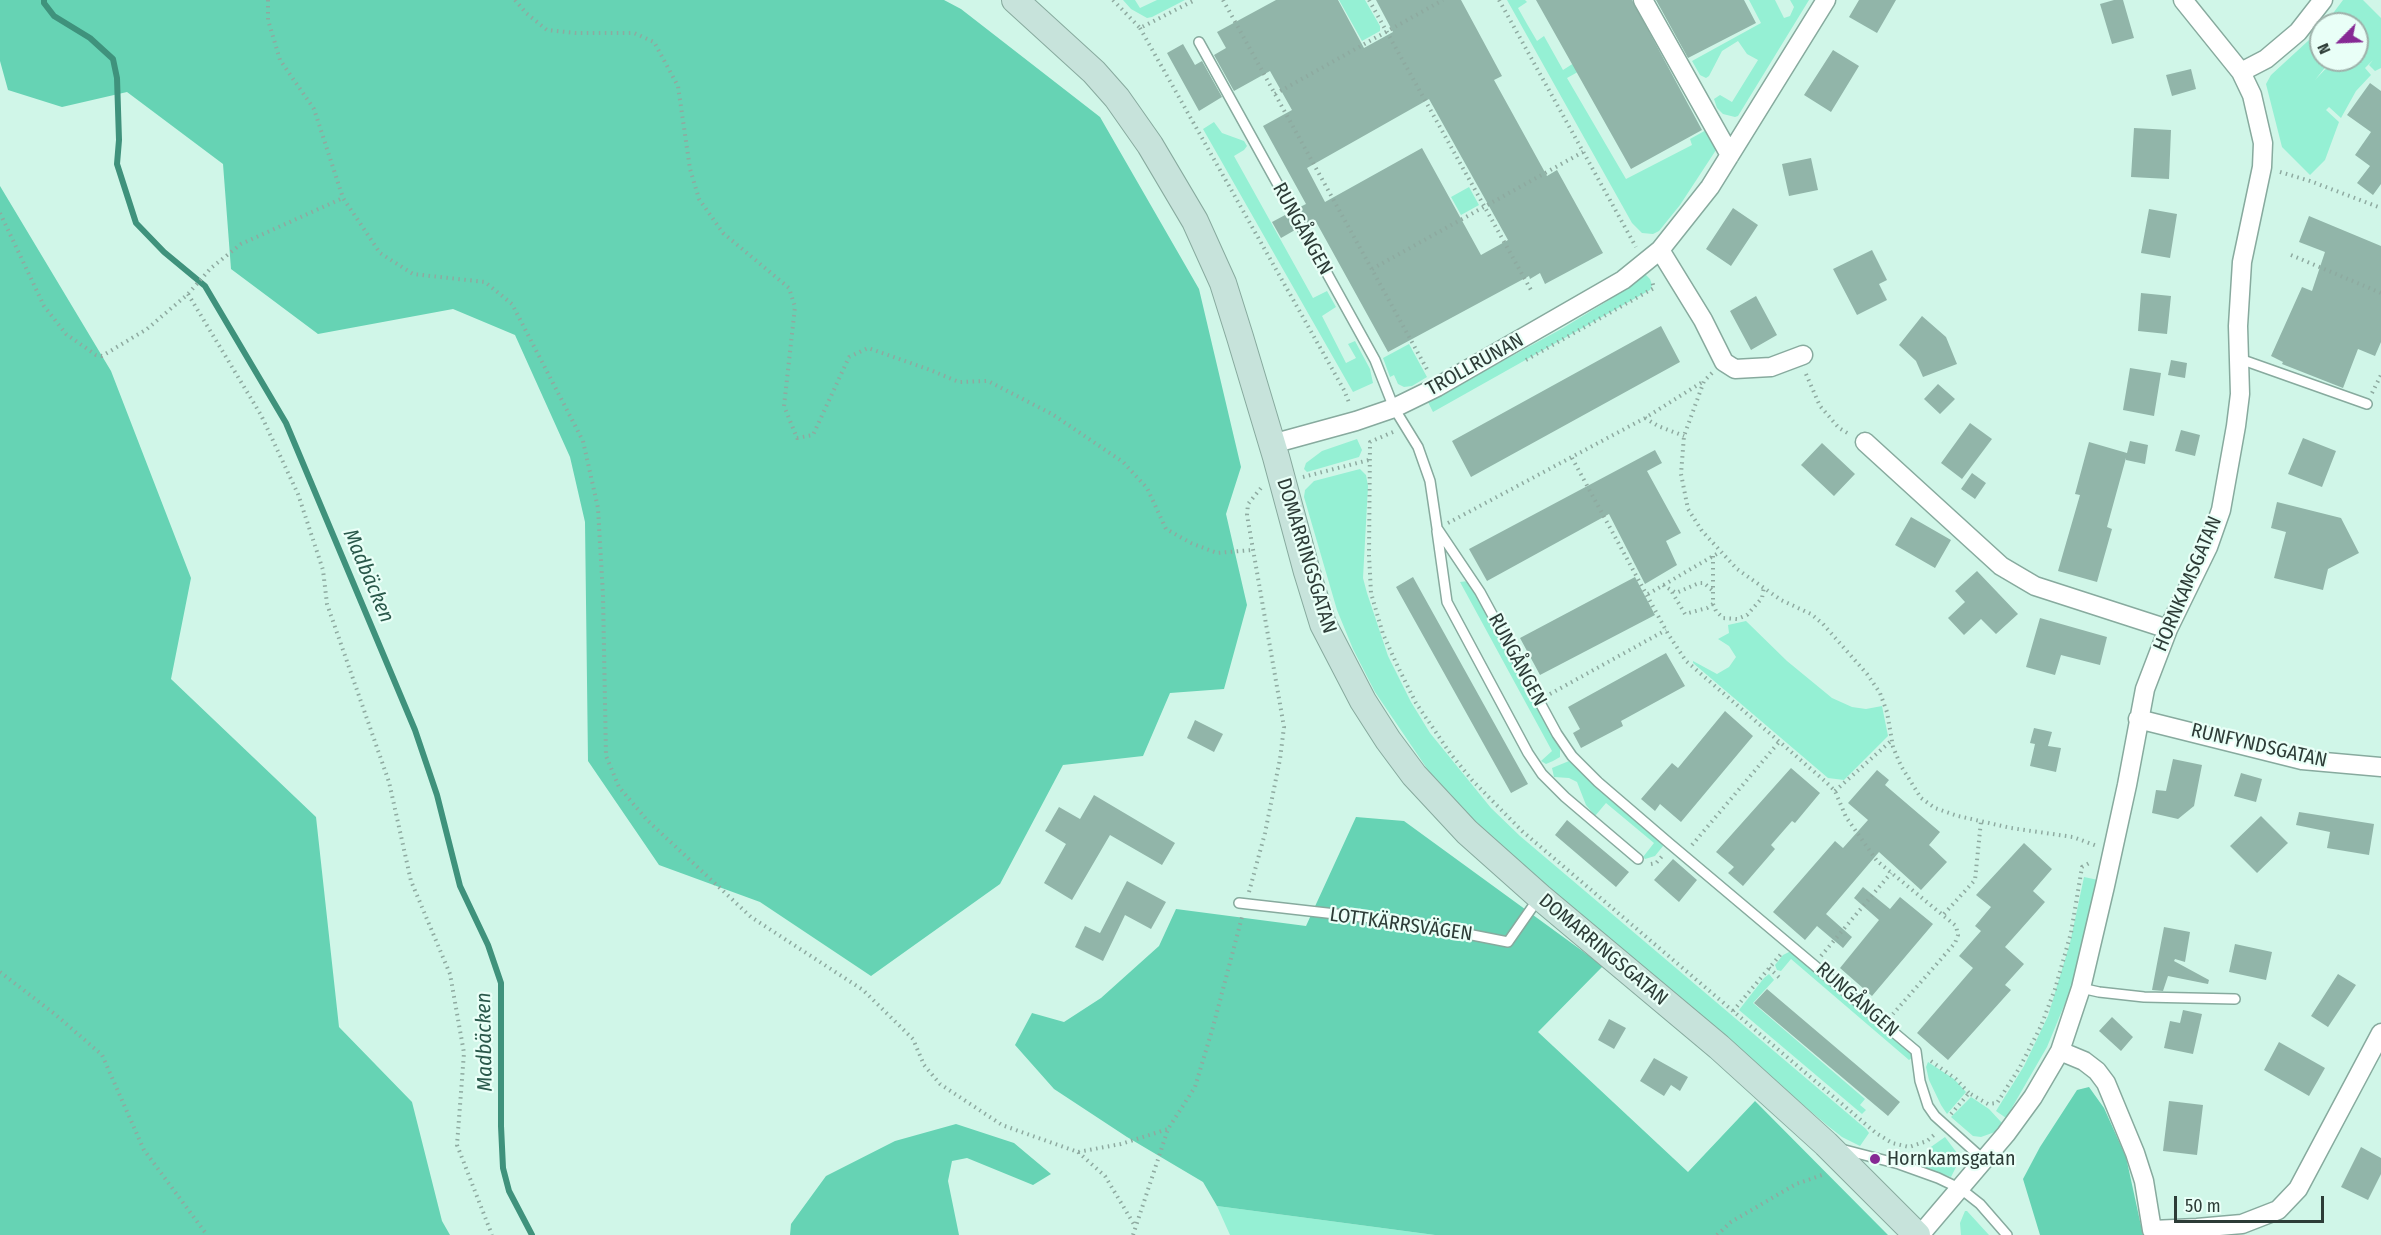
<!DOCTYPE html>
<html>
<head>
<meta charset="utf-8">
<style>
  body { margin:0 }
  #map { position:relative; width:2381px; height:1235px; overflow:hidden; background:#d0f6e8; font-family:"Fira Sans Condensed",sans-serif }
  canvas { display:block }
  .north { position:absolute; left:2309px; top:12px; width:60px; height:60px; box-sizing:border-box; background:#e9fff7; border:2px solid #9eb1aa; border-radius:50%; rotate:246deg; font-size:16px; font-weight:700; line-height:24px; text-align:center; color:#2d3c37 }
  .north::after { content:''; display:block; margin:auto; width:21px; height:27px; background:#862994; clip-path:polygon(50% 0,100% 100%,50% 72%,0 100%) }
  .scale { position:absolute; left:2174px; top:1196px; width:150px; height:27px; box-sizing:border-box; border:3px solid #2d3c37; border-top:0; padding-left:8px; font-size:18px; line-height:21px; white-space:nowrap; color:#2d3c37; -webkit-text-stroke:4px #e9fff7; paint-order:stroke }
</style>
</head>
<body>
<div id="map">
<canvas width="2381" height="1235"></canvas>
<div class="north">N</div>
<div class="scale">50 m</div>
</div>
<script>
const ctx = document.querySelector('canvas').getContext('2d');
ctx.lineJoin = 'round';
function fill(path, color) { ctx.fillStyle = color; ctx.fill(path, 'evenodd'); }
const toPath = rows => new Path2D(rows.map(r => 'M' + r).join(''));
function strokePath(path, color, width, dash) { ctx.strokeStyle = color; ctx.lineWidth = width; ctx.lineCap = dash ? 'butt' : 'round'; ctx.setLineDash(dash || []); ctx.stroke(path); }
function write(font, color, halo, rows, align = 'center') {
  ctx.font = font + ' "Fira Sans Condensed",sans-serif'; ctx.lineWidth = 4.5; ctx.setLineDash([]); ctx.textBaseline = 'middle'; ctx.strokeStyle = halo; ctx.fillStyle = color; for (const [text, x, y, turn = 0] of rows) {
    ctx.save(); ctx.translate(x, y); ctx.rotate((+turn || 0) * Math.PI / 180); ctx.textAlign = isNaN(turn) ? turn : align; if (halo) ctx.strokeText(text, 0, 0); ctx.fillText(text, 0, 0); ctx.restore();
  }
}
fill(toPath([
  [1123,0,1135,0,1140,8,1157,0,1185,0,1152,17,1147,18,1131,9],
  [1339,0,1365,0,1380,26,1380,31,1362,41],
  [1507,0,1525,0,1527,2,1518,8,1527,24,1537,41,1544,36,1563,70,1610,40,1610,54,1567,78,1626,179,1692,145,1690,139,1708,129,1717,144,1716,150,1680,205,1659,231,1653,234,1642,233,1632,223],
  [1749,0,1775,0,1784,18,1790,16,1794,7,1790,0,1809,0,1738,116,1735,117,1723,114,1717,108,1714,99,1720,95,1732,102,1758,60,1747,54,1738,41,1722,51,1709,76,1706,78,1700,75,1692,61,1761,23],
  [2343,0,2363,0,2381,18,2381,68,2375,71,2369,65,2373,60,2365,68,2371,75,2356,91,2341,118,2329,107,2326,110,2339,122,2325,160,2310,175,2282,147,2266,84,2271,75,2321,29,2321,60,2331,60,2315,80,2334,60,2357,60,2357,24,2325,24],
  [1214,122,1222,133,1244,141,1247,146,1244,150,1234,156,1313,298,1327,291,1336,307,1322,316,1346,363,1356,358,1348,344,1355,341,1370,369,1373,383,1353,392,1203,129],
  [1469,187,1479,205,1461,215,1451,197],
  [1644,273,1650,279,1652,285,1650,290,1433,412,1428,402,1563,328,1609,300],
  [1409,344,1427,377,1412,386,1404,387,1398,384,1394,375,1390,377,1383,358],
  [1357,439,1362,450,1359,457,1307,472,1304,469,1306,463,1322,451],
  [1360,469,1366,475,1368,486,1363,578,1367,593,1388,656,1411,702,1430,733,1491,808,1520,836,1866,1129,1869,1133,1860,1146,1842,1137,1828,1126,1546,887,1487,835,1430,773,1375,692,1353,649,1337,610,1304,497,1305,490,1314,481],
  [1468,581,1560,748,1560,757,1553,761,1546,764,1541,761,1552,751,1460,582],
  [1746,621,1787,661,1832,698,1852,707,1866,709,1882,706,1888,736,1844,780,1828,778,1693,663,1693,661,1717,674,1729,667,1736,657,1729,646,1718,639,1729,633,1728,625],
  [1569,761,1662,841,1663,846,1655,856,1645,859,1643,857,1654,843,1606,803,1595,816,1586,805,1577,782,1569,778,1554,777,1552,768],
  [2084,877,2098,880,2073,984,2047,1047,2006,1118,1996,1111,2024,1066,2048,1016,2070,943],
  [1791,951,1912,1053,1912,1058,1909,1060,1791,959,1781,971,1777,970,1775,965,1783,955],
  [1769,974,1774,980,1753,1003,1865,1099,1860,1105,1866,1110,1862,1114,1739,1010,1764,978],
  [1928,1062,1954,1079,1966,1092,1947,1114,1941,1105,1929,1080,1926,1067],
  [1971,1097,1989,1109,2002,1123,1995,1132,1981,1137,1973,1136,1951,1117],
  [1945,1137,1957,1153,1956,1167,1951,1177,1923,1168,1928,1149],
  [1217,1206,1435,1235,1230,1235],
  [1965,1211,1967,1211,1989,1235,1961,1235,1960,1223]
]), '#95f0d4');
fill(toPath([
  [0,0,944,0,961,9,1100,117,1199,289,1241,467,1226,514,1247,605,1224,689,1170,693,1143,756,1063,765,1000,884,871,976,760,902,659,865,588,761,585,522,570,457,515,335,453,309,318,334,231,269,223,164,127,92,62,107,8,90,0,61],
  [0,186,111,371,191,578,171,679,316,817,339,1027,412,1102,442,1221,450,1235,0,1235],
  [1356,817,1404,821,1603,966,1538,1032,1688,1172,1755,1101,1888,1235,1435,1235,1217,1206,1203,1182,1127,1137,1054,1089,1015,1045,1032,1013,1064,1022,1101,998,1159,946,1176,909,1306,926],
  [2089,1087,2104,1108,2126,1157,2143,1235,2040,1235,2023,1179,2040,1147,2077,1090],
  [956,1124,1014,1143,1051,1174,1033,1185,967,1158,952,1161,948,1181,959,1235,790,1235,791,1224,826,1176,895,1141]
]), '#66d3b4');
strokePath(toPath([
  [44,0,44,3,54,16,90,38,113,59,117,78,119,140,117,164,136,223,164,252,205,286,286,423,415,730,437,795,460,886,488,945,501,983,501,1126,503,1168,509,1191,532,1235]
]), '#3f927c', 6);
fill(toPath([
  [1276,0,1338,0,1364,48,1393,32,1376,0,1461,0,1502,76,1494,80,1547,176,1557,170,1603,253,1545,284,1540,273,1530,279,1529,276,1388,352,1315,220,1307,223,1298,208,1306,204,1263,126,1292,110,1270,71,1234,91,1214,55,1226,48,1217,32],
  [1429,99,1508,240,1481,255,1422,148,1325,202,1307,168],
  [1536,0,1632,0,1702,130,1631,169],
  [1656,0,1744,0,1756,23,1688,58],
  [1859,0,1896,0,1877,33,1849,17],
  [2114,0,2123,0,2134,38,2112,44,2100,4],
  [1183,44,1195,65,1202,61,1222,97,1199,111,1167,53],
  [1833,50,1859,66,1831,112,1804,95],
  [2191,69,2196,89,2172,96,2166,75],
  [2370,83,2381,91,2381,184,2373,195,2357,183,2370,166,2355,155,2371,132,2347,115],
  [2134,128,2171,130,2169,179,2131,177],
  [1811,158,1818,190,1789,196,1782,164],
  [1733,208,1758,225,1731,266,1706,249],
  [2149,209,2177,214,2170,258,2141,253],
  [1287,214,1295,230,1281,238,1272,222],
  [2309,216,2381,246,2381,342,2375,356,2358,349,2343,388,2282,364,2283,362,2271,356,2302,287,2312,291,2325,252,2299,242],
  [1872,250,1887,280,1879,284,1887,300,1857,315,1833,269],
  [2141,293,2171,296,2167,334,2138,331],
  [1756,296,1777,335,1751,350,1730,311],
  [1922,316,1946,337,1957,364,1923,377,1916,361,1899,345],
  [1661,326,1680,362,1471,477,1452,441],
  [2171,360,2187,363,2185,378,2168,375],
  [2130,368,2161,373,2154,416,2123,410],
  [1938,384,1955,399,1940,414,1924,399],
  [1970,423,1992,439,1962,479,1941,463],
  [2181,430,2200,435,2195,456,2175,451],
  [2303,438,2336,451,2322,487,2288,474],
  [2130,441,2148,445,2145,464,2126,460,2126,458,2107,527,2112,529,2097,582,2058,571,2080,495,2075,494,2089,442,2127,453],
  [1822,443,1855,474,1834,496,1801,465],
  [1655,450,1662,463,1647,471,1681,533,1666,541,1677,565,1645,584,1609,514,1487,581,1469,549],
  [1972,473,1986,483,1975,499,1961,489],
  [2277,502,2341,518,2359,553,2328,569,2323,590,2274,578,2286,532,2271,528],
  [1911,517,1951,540,1935,568,1895,545],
  [1977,571,2018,614,1996,634,1981,619,1964,635,1948,618,1965,602,1955,591],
  [1413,577,1528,784,1511,793,1396,587],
  [1635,577,1655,615,1540,675,1520,638],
  [2040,618,2107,637,2100,665,2061,655,2055,675,2026,667],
  [1666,653,1685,686,1621,721,1623,726,1581,748,1573,733,1580,729,1568,707],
  [1725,711,1753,736,1681,822,1660,804,1655,811,1641,799,1672,763,1678,768],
  [1195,720,1223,734,1214,752,1187,738],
  [2034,728,2052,732,2048,746,2061,748,2056,772,2030,766,2035,744,2030,743],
  [2173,759,2202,765,2194,806,2178,819,2152,813,2156,790,2166,791],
  [1791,768,1820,793,1795,823,1792,821,1771,845,1775,849,1743,886,1728,873,1734,867,1716,852],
  [1877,770,1889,780,1885,785,1940,832,1929,845,1947,862,1921,890,1879,852,1826,914,1852,937,1843,948,1817,926,1805,940,1773,912,1835,841,1843,848,1868,820,1848,803],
  [2241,773,2262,779,2256,802,2234,796],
  [1094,795,1175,843,1162,865,1110,835,1072,900,1044,883,1066,844,1045,831,1059,807,1080,819],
  [2299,812,2374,824,2369,855,2327,848,2330,832,2296,825],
  [2261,816,2288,843,2257,873,2230,846],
  [1567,820,1629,872,1616,887,1555,835],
  [2024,843,2052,869,2033,891,2045,902,2005,947,2024,964,2005,985,2011,990,1948,1060,1917,1033,1973,968,1959,956,1981,931,1975,926,1991,907,1976,895],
  [1673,859,1697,880,1679,902,1654,880],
  [1127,881,1166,902,1151,929,1125,915,1103,961,1075,947,1085,926,1100,933],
  [1863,887,1890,909,1900,897,1933,924,1872,996,1840,968,1879,920,1854,898],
  [2164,927,2190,932,2185,962,2175,959,2174,961,2209,980,2208,984,2168,976,2163,991,2152,990],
  [2235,944,2272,952,2266,980,2229,972],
  [2338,974,2356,985,2328,1027,2311,1016],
  [1767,989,1900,1102,1888,1116,1754,1003],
  [2183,1010,2202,1014,2193,1054,2164,1048,2170,1021,2180,1023],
  [2112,1017,2133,1037,2121,1051,2099,1031],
  [1609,1019,1626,1028,1614,1049,1598,1040],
  [2279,1042,2325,1068,2309,1096,2264,1070],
  [1654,1058,1688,1077,1680,1091,1671,1085,1664,1096,1640,1081],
  [2169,1101,2203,1105,2197,1155,2163,1151],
  [2361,1147,2381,1158,2381,1174,2368,1200,2341,1187]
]), '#91b5a9');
const lane = toPath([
  [1199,42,1375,360,1394,408,1418,447,1430,481,1437,528,1480,592,1557,734,1572,756,1598,782,1669,843,1916,1051,1920,1081,1928,1106,1935,1116,1984,1160],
  [2240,359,2367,404],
  [1437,531,1447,602,1528,753,1542,774,1565,797,1638,859],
  [1239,903,1406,922,1508,942,1538,899],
  [2081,988,2099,992,2144,997,2235,999],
  [1841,1149,1899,1164,1938,1178,1961,1189,1980,1204,2007,1235]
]);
const street = toPath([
  [1643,0,1730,155],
  [2241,72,2266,59,2298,32,2323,0],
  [1660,250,1703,320,1724,362,1735,369,1771,367,1803,355],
  [1865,442,2001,566,2035,586,2168,629],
  [1272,444,1356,421,1394,408,1437,387,1623,280,1660,250,1710,187,1826,0],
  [2138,719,2302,760,2381,767],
  [2060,1051,2084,1061,2097,1071,2106,1083,2135,1153,2144,1181,2152,1230,2197,1228,2242,1224,2278,1210,2298,1189,2381,1033],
  [1920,1235,2006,1134,2033,1097,2060,1051,2081,988,2105,886,2127,785,2145,689,2168,629,2208,547,2221,510,2236,426,2240,394,2238,326,2242,262,2262,167,2263,143,2252,95,2241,72,2183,0]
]);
const secondary = toPath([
  [1015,0,1094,72,1117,98,1150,145,1195,221,1223,283,1240,337,1276,457,1307,572,1323,624,1363,701,1388,740,1414,775,1467,832,1540,897,1719,1047,1826,1144,1917,1235]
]);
strokePath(lane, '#87aa9e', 12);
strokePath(street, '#87aa9e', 21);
strokePath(secondary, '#87aa9e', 28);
strokePath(toPath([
  [268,0,268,20,280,60,314,109,343,198,380,253,413,274,485,282,512,304,583,441,598,508,603,595,606,756,619,787,647,820,751,917,863,990,913,1039,924,1065,940,1084,1002,1125,1078,1152,1121,1144,1168,1129],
  [515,0,526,13,547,30,575,33,634,33,654,42,678,86,690,169,699,199,723,233,789,288,795,307,784,406,797,438,813,435,849,357,868,348,930,370,959,382,988,381,1052,414,1123,462,1147,488,1166,529,1191,543,1217,553,1253,550],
  [1113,0,1140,28,1195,0],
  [1223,0,1428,371],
  [1369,0,1531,290],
  [1499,0,1636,247],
  [1140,28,1344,390,1350,405],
  [1275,94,1443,0],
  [2280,172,2310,181,2381,208],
  [0,213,44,306,66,334,96,355,102,356,147,329,188,294,211,268,241,244,343,198],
  [2291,255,2381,293],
  [1372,269,1583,152],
  [188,294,261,415,298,494,323,570,327,604,389,782,411,881,450,974,464,1053,457,1145,492,1235],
  [1526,360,1654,288,1652,281],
  [1712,373,1704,381,1684,436,1681,474,1688,509,1702,531,1737,569,1781,600,1811,614,1823,624,1867,674,1880,693,1887,712,1893,747,1901,766,1921,798,1935,808,1958,816,2011,828,2073,837,2097,846],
  [1806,374,1820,406,1839,428,1849,434],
  [2372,393,2381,375],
  [1645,418,1658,426,1684,436],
  [1393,432,1370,442,1369,555,1371,593,1383,634,1398,667,1416,703,1450,753,1472,780,1522,831,1876,1133,1892,1143,1909,1147,1927,1141,1935,1134],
  [1572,458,1668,634,1686,661,1826,782,1835,791,1846,817,1877,861,1956,926,1958,935,1955,943,1893,1014],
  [1303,477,1369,460],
  [1448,523,1645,418,1704,381],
  [1713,556,1713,604,1716,611,1723,618,1737,619,1747,615,1762,598,1764,587],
  [1663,585,1676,593,1699,583,1704,583,1712,590],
  [1672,592,1685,614,1707,608,1713,604],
  [1648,594,1720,552],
  [1550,694,1666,630],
  [1835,791,1892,740],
  [1692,845,1779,742],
  [1651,864,1656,863,1664,854],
  [1249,892,1265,833,1280,759,1284,727,1247,515,1248,504,1261,488],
  [1944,914,1975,880,1981,821],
  [1821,956,1891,873],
  [1769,968,1782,980],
  [0,972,56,1015,102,1055,144,1150,207,1235],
  [1733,1011,1781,954],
  [1931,1061,1956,1079,1969,1093],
  [1951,1114,1969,1093,1988,1104,1997,1103,2020,1067,2041,1026,2055,989,2071,933,2082,867,2091,862],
  [1078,1152,1105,1176,1135,1226],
  [1133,1235,1168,1129,1195,1087,1213,1027,1242,917],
  [1717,1235,1731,1222,1796,1184,1825,1174]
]), '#8eaaa0', 4, [1.5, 4.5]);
strokePath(lane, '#fff', 9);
strokePath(street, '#fff', 18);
strokePath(secondary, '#c7e3db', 26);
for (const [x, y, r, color] of [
  [1875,1159,6,"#862994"]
]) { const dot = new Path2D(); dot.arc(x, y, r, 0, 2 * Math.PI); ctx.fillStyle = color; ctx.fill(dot); strokePath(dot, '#e9fff7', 2); }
write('20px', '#2d3c37', '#e9fff7', [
  ["RUNGÅNGEN",1302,229,61],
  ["TROLLRUNAN",1475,365,-29],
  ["DOMARRINGSGATAN",1306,556,73],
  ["HORNKAMSGATAN",2188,584,-67],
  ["RUNGÅNGEN",1517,660,62],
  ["RUNFYNDSGATAN",2259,746,13],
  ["LOTTKÄRRSVÄGEN",1401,925,8],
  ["DOMARRINGSGATAN",1603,950,40],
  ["RUNGÅNGEN",1857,1000,41]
]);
write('20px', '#2d3c37', '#e9fff7', [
  ["Hornkamsgatan",1887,1159]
], 'left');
write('italic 21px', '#29584a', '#e9fff7', [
  ["Madbäcken",368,576,67],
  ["Madbäcken",485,1042,-91]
]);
</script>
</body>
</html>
